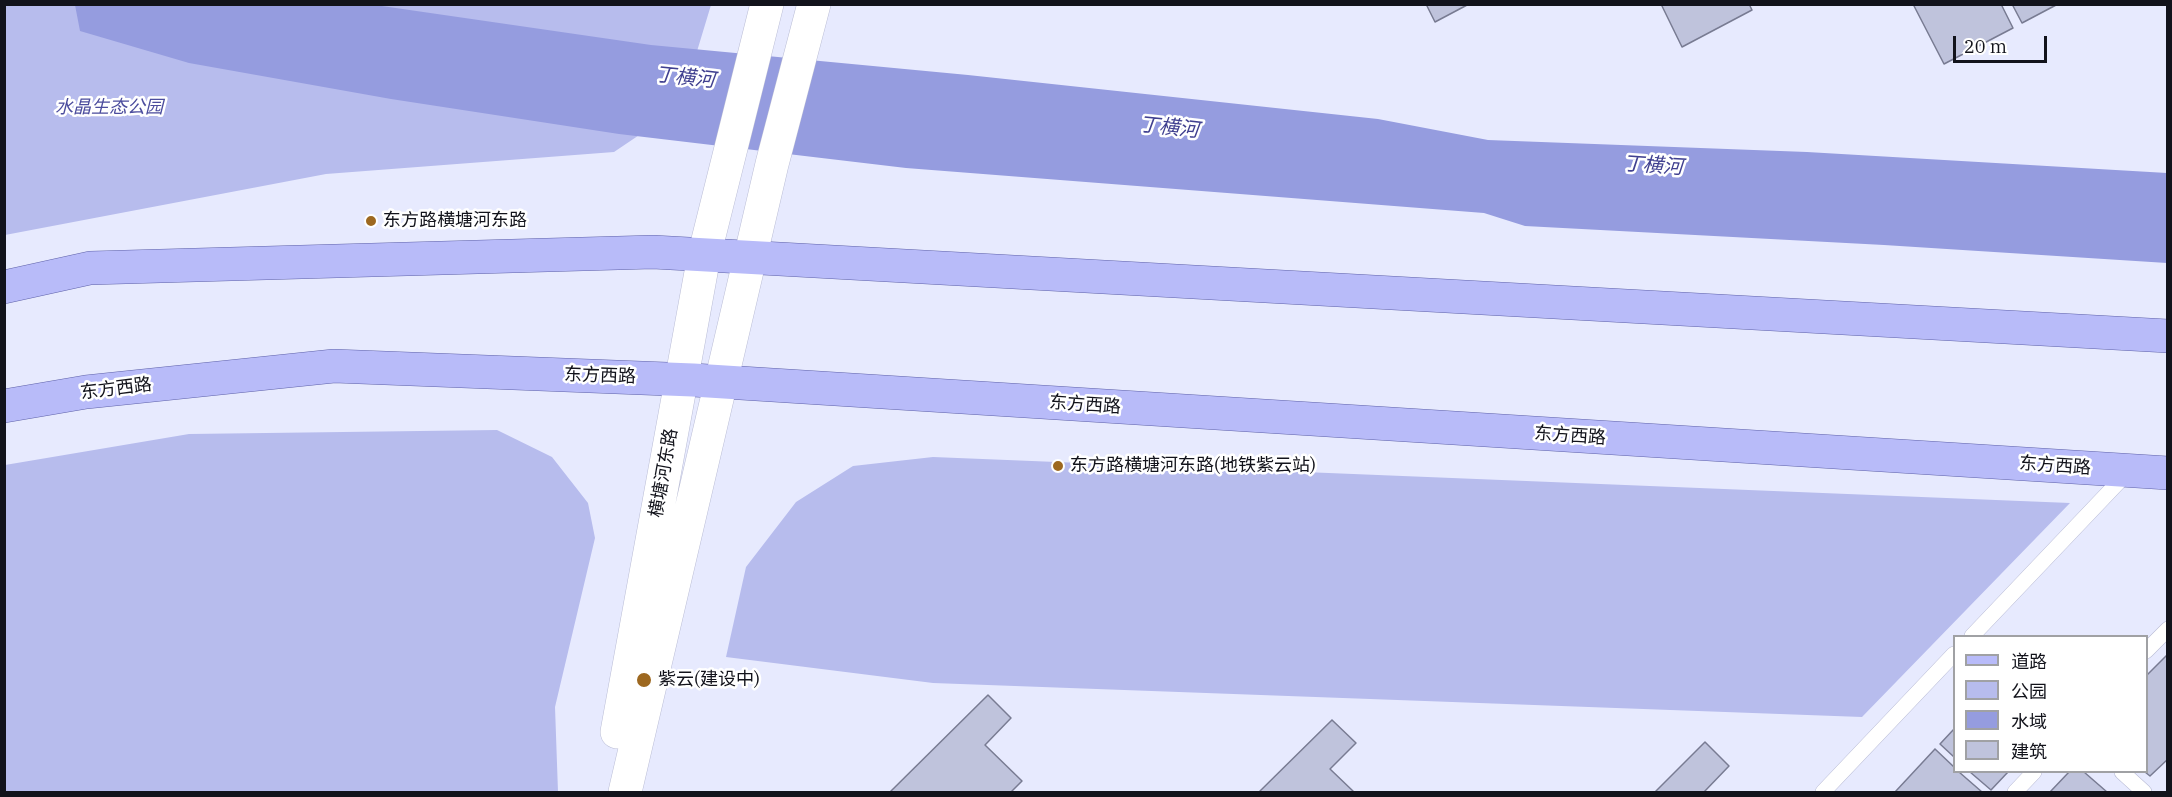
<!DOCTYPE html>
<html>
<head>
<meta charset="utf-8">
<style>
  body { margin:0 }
  #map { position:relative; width:2172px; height:797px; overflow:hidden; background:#e7eafe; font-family:"IBM Plex Serif","Noto Sans SC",serif }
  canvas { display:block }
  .frame { position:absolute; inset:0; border:6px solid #12131b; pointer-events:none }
  .legend { position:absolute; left:1953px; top:635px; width:195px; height:138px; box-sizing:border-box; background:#fff; border:2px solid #a0a1a4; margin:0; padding:8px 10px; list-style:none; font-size:18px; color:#12131b }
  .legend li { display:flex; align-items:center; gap:12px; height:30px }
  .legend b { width:30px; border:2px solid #a0a1a4 }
  .scale { position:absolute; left:1953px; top:36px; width:94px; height:27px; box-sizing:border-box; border:3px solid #12131b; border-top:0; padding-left:8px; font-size:18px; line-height:21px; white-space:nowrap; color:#12131b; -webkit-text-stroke:4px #fff; paint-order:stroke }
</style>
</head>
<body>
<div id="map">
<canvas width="2172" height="797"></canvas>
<div class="frame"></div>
<ul class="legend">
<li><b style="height:8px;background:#b8bbf9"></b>道路</li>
<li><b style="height:16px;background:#b7bced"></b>公园</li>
<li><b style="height:16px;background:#959cdf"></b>水域</li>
<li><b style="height:16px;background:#bfc3dc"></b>建筑</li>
</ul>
<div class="scale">20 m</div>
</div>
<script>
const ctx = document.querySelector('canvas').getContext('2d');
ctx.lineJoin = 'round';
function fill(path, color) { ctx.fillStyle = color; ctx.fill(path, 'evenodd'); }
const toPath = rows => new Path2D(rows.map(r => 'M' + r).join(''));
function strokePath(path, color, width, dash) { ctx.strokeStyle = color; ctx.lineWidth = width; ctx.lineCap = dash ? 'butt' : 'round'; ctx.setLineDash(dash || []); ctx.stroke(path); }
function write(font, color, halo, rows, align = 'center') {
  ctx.font = font + ' "IBM Plex Serif","Noto Sans SC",serif'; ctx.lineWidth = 5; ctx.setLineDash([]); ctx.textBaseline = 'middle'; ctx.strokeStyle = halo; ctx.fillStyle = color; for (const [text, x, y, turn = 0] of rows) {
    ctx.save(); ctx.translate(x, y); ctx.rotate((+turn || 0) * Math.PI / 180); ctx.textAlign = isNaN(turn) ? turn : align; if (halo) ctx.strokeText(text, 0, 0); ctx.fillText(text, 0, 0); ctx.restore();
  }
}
fill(toPath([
  [5,5,711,5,688,81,663,119,614,152,326,174,5,235],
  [497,430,552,457,588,503,595,538,555,707,558,792,5,792,5,465,189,434],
  [933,457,2070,503,1862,717,933,683,726,657,746,567,796,502,853,466]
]), '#b7bced');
fill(toPath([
  [75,5,375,5,651,45,968,75,1378,119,1488,140,1807,152,2167,173,2167,263,1884,245,1525,226,1484,213,906,168,619,134,391,99,189,63,80,31]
]), '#959cdf');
const building = toPath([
  [1426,4,1469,4,1435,22,1426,4],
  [1661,4,1749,4,1752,10,1682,47,1661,4],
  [1913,4,2001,4,2013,28,1944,64,1913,4],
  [2012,4,2058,4,2022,23,2012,4],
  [2167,655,2168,759,2150,776,2145,772,2146,676,2167,655],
  [988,695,1011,718,985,745,1022,781,1011,792,890,792,988,695],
  [1332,720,1356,743,1330,769,1354,792,1259,792,1332,720],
  [1954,729,1954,757,1940,744,1954,729],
  [1705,742,1729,766,1704,792,1655,792,1705,742],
  [1935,749,1954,767,1954,772,1959,772,1982,792,1895,792,1935,749],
  [1970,772,2008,772,1991,790,1970,772],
  [2069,772,2084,772,2107,792,2050,792,2069,772]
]);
fill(building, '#bfc3dc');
strokePath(building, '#787b92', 1.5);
const service = toPath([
  [1972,636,2129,471],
  [2146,651,2168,629],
  [2122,772,2144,792],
  [1823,792,1954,654],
  [2015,792,2034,772]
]);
const secondary = toPath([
  [617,732,704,256,767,4],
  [625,792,772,164,814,4]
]);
const primary = toPath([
  [4,287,90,268,653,252,2168,336],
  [4,406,86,392,334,366,693,380,2168,473]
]);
strokePath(service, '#b8bbd4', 16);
strokePath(secondary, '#b8bbd4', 34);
strokePath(primary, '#5f62a9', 34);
strokePath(service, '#fff', 15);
strokePath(secondary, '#fff', 33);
strokePath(primary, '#b8bbf9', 33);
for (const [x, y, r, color] of [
  [371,221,6,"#9d6820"],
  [1058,466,6,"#9d6820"],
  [644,680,8,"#9d6820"]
]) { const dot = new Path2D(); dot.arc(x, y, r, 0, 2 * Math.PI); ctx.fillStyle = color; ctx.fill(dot); strokePath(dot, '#fff', 2); }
write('italic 18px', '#4b4c9d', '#fff', [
  ["水晶生态公园",109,108]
]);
write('18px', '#12131b', '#fff', [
  ["东方路横塘河东路",383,221],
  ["东方路横塘河东路(地铁紫云站)",1070,466],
  ["紫云(建设中)",658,680]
], 'left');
write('18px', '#12131b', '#fff', [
  ["东方西路",600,376,2],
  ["东方西路",116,389,-7],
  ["东方西路",1085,405,4],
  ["东方西路",1570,436,4],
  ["东方西路",2055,466,4],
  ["横塘河东路",664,473,-80]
]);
write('italic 20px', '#404090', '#fff', [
  ["丁横河",685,78,6],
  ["丁横河",1169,128,6],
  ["丁横河",1653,166,4]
]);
</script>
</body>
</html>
